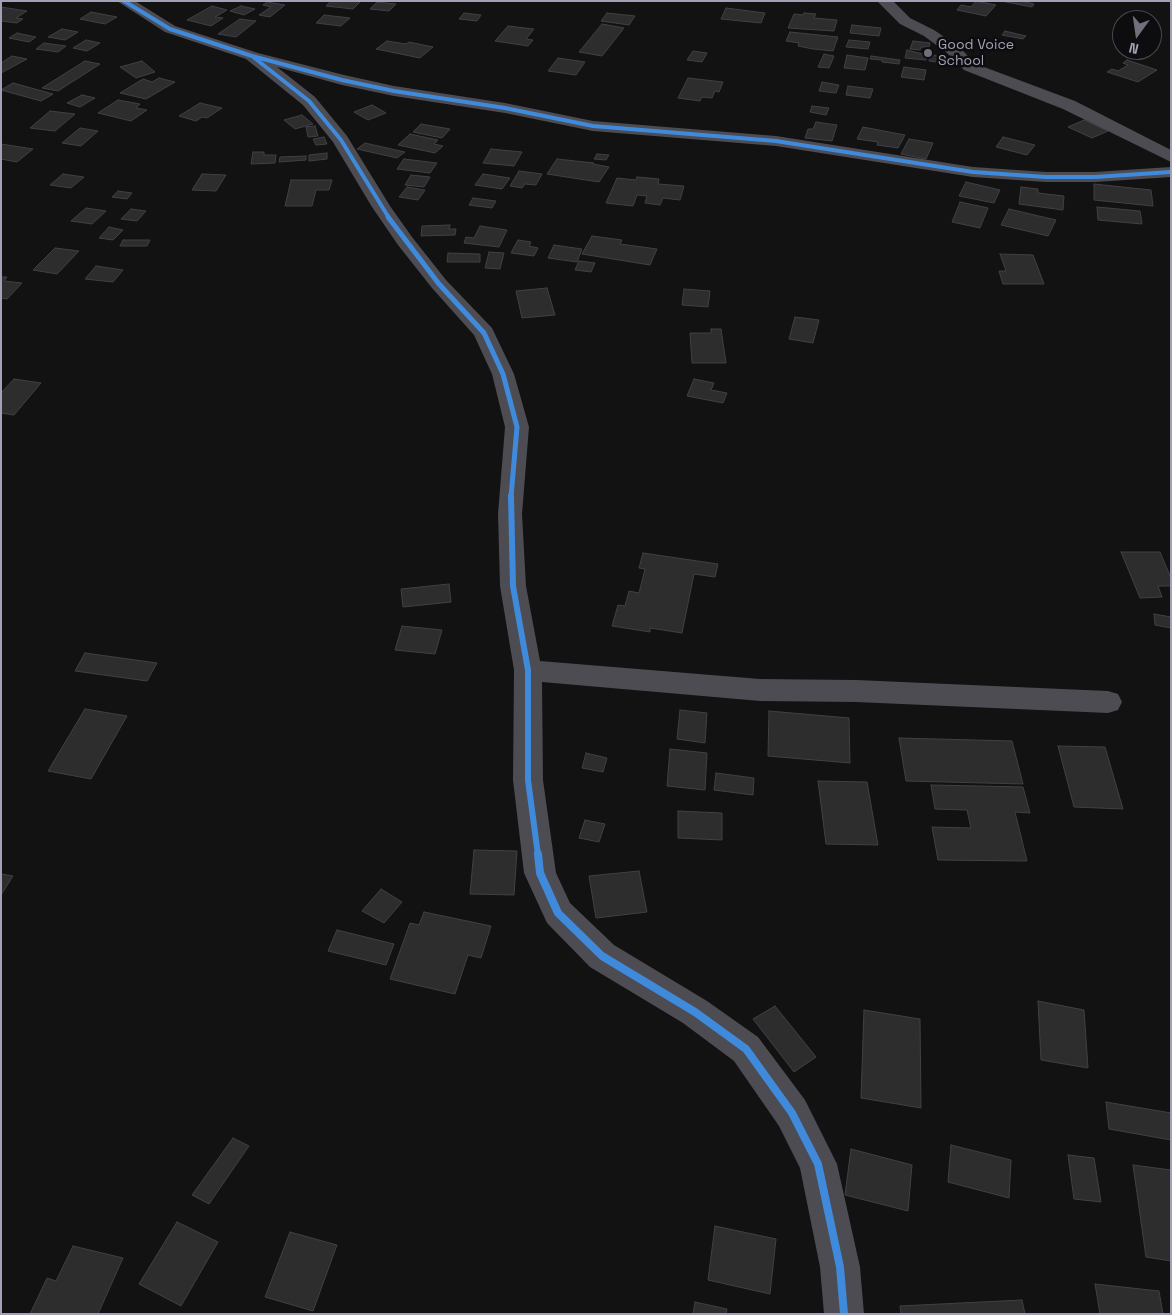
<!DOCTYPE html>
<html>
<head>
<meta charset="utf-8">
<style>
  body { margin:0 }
  #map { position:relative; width:1172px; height:1315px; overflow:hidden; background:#121212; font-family:"Space Grotesk",sans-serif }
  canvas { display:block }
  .frame { position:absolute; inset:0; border:2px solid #a1a2b5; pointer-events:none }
  .north { position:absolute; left:1112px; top:10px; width:50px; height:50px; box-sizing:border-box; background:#0d0c0e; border:1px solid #484851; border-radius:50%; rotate:194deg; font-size:14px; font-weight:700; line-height:20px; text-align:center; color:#a1a2b5 }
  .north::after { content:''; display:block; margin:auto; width:18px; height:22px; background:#6f707c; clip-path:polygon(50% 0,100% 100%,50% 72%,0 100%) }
</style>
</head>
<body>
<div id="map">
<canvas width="1172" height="1315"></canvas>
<div class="frame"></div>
<div class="north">N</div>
</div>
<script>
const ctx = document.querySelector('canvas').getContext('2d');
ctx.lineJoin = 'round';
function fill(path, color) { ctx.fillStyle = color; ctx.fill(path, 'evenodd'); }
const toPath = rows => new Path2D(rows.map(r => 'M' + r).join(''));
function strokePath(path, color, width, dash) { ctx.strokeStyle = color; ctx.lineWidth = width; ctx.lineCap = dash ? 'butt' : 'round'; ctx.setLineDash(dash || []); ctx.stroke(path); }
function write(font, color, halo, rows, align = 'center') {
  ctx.font = font + ' "Space Grotesk",sans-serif'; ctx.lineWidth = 5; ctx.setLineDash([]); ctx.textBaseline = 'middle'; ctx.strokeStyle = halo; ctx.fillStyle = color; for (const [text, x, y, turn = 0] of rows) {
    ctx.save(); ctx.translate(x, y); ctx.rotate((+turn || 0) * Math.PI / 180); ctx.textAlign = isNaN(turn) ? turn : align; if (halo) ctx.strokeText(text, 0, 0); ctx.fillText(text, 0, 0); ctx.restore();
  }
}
const building = toPath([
  [331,1,361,1,353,9,326,6,331,1],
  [976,1,996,5,986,16,957,10,961,5,971,7,976,1],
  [1001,1,1021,1,1034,4,1032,7,1001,1],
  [267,2,285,5,270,17,259,15,271,7,263,5,267,2],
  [377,2,396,4,389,11,370,9,377,2],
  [212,6,227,10,215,17,223,18,211,26,187,20,212,6],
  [241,6,255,9,244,15,230,11,241,6],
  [1,7,27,11,16,18,23,19,17,23,1,21,1,7],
  [726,8,765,13,761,23,721,19,726,8],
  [91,12,117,17,105,24,80,19,91,12],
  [464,13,481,15,477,21,459,19,464,13],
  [607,13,635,16,629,25,601,21,607,13],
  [804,13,816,14,814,18,837,20,834,31,788,28,794,14,803,15,804,13],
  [324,15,350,18,341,26,316,23,324,15],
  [240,19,256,21,236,37,218,34,240,19],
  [602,24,624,28,602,56,579,52,602,24],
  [852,25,881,28,879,36,850,33,852,25],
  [508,26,534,29,526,39,533,40,528,46,495,41,508,26],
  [62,29,78,32,65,40,48,37,62,29],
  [1005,31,1026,36,1023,39,1002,35,1005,31],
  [790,32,838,37,833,51,813,49,798,46,799,43,786,41,790,32],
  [17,33,36,37,29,42,9,38,17,33],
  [86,40,100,43,87,51,73,48,86,40],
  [849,40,870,42,868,49,846,47,849,40],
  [387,41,406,44,409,42,433,47,420,58,376,49,387,41],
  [913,41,930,43,929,47,921,47,920,50,910,49,913,41],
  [44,43,66,46,58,52,36,49,44,43],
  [907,50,927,55,926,60,905,58,907,50],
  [693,51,707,53,702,62,687,60,693,51],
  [824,54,834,56,829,68,818,67,824,54],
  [931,54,946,59,945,63,929,61,931,54],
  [847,55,868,58,865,70,844,68,847,55],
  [12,56,27,59,1,73,1,63,12,56],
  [871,56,900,60,899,64,882,62,882,60,870,59,871,56],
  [558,58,585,62,576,75,548,71,558,58],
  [1127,60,1157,70,1138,82,1107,72,1112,69,1118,71,1128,65,1123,63,1127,60],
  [85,61,100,64,58,91,42,88,85,61],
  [142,61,155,72,136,78,120,67,142,61],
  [904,67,926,70,924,80,901,77,904,67],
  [159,78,175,82,146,99,120,93,143,79,152,82,159,78],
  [688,78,723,82,719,92,715,91,712,98,702,97,700,101,678,98,688,78],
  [822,82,839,85,836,93,819,91,822,82],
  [13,83,53,94,41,101,1,90,13,83],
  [848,86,873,89,870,98,846,95,848,86],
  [82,95,95,98,80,107,67,103,82,95],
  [118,100,140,104,136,108,147,110,131,121,98,113,118,100],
  [200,103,222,108,207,118,202,117,196,121,179,116,200,103],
  [372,105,386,113,368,120,354,112,372,105],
  [812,106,829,108,826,115,810,112,812,106],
  [50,111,75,114,55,131,30,128,50,111],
  [302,115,313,124,295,129,284,120,302,115],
  [1084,120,1108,131,1092,138,1068,127,1084,120],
  [816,122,837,125,832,141,805,138,808,129,813,129,816,122],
  [421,124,450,129,442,138,413,132,421,124],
  [315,126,318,136,308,137,306,127,315,126],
  [863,127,905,135,898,148,877,145,878,142,857,139,863,127],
  [80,128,98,131,81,146,62,143,80,128],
  [410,134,438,140,434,144,443,146,435,153,398,145,410,134],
  [324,137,327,144,316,145,313,139,324,137],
  [1003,137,1035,145,1027,155,996,147,1003,137],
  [909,139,933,143,926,159,901,154,909,139],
  [365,143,405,152,397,158,357,149,365,143],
  [1,144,33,149,17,162,1,159,1,144],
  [491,149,522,152,514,166,483,163,491,149],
  [253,152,264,152,264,155,276,155,275,163,251,164,253,152],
  [327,153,327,159,309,161,309,155,327,153],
  [597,154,609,155,606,160,594,159,597,154],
  [306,156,306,160,279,162,280,157,306,156],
  [404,159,437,163,430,173,397,169,404,159],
  [557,159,594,163,593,164,609,167,599,182,547,174,557,159],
  [519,171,542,174,536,185,525,184,522,188,510,186,519,171],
  [63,174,84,177,71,188,50,185,63,174],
  [202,174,226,175,216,191,192,190,202,174],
  [483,174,510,178,502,189,475,185,483,174],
  [411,175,430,177,424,187,405,185,411,175],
  [637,177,659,179,658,184,684,186,680,200,663,198,660,205,645,203,647,196,637,195,633,206,606,203,617,178,636,180,637,177],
  [291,180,332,180,329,190,316,190,312,206,285,206,291,180],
  [966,182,1000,190,994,203,959,196,966,182],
  [1094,184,1151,190,1153,206,1094,200,1094,184],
  [407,187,425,190,418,200,399,197,407,187],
  [1021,187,1038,189,1038,193,1064,196,1063,210,1019,204,1021,187],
  [118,191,132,193,127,199,112,197,118,191],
  [473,198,496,201,492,208,469,205,473,198],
  [960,202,988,208,980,228,952,222,960,202],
  [1097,207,1140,211,1142,224,1098,220,1097,207],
  [86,208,106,211,92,224,71,221,86,208],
  [131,209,146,211,137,221,121,219,131,209],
  [1009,209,1056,220,1048,236,1001,225,1009,209],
  [450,225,449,229,456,229,455,235,421,236,422,226,450,225],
  [480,226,507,230,499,247,464,243,466,237,474,238,480,226],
  [109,227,123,230,113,240,99,238,109,227],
  [592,236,622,240,620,244,657,249,650,265,582,254,592,236],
  [123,240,150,240,147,246,120,246,123,240],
  [518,240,531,242,529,246,538,248,534,256,511,253,518,240],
  [554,245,582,249,577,262,548,258,554,245],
  [55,248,79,251,57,274,33,270,55,248],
  [489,252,504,253,500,269,485,268,489,252],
  [448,253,480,254,480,262,447,262,448,253],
  [1000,254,1033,255,1044,284,1003,284,999,271,1006,271,1000,254],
  [579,261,595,263,591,272,575,270,579,261],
  [96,266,123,270,113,282,85,279,96,266],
  [1,277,7,277,4,281,22,283,7,299,1,298,1,277],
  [547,288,555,315,522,318,516,291,547,288],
  [684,289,710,291,708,307,682,305,684,289],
  [795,317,819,320,813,343,789,339,795,317],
  [711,329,721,329,726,363,692,363,690,333,711,333,711,329],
  [14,379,41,383,14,415,1,413,1,393,14,379],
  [694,379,714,383,711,390,727,393,723,403,687,396,694,379],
  [1121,552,1160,552,1171,578,1171,586,1158,586,1162,597,1140,598,1121,552],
  [643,553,718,564,715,577,694,574,682,633,650,628,650,632,612,626,618,605,625,606,629,591,639,593,645,569,639,568,643,553],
  [449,584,451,602,403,607,401,589,449,584],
  [1154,614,1171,617,1171,628,1155,625,1154,614],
  [402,626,442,630,435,654,395,650,402,626],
  [85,653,157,663,147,681,75,671,85,653],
  [85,709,127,716,91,779,48,771,85,709],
  [680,710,707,713,705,743,677,739,680,710],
  [769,711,849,718,850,763,768,756,769,711],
  [899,738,1012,741,1023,784,906,781,899,738],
  [1058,746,1105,747,1123,809,1074,807,1058,746],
  [670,749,707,753,705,790,667,786,670,749],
  [586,753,607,758,603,772,582,768,586,753],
  [716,773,754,778,753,795,714,790,716,773],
  [818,781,867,782,878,845,826,844,818,781],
  [931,785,1023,787,1030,813,1015,812,1027,861,938,860,932,827,971,828,967,810,935,809,931,785],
  [678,811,722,813,722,840,678,838,678,811],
  [585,820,605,824,599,842,579,838,585,820],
  [474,850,517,851,514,895,470,894,474,850],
  [639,871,647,912,596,918,589,876,639,871],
  [1,874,13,876,1,895,1,874],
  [381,889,402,902,384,923,362,911,381,889],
  [424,912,491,926,481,958,468,955,455,994,390,979,410,923,419,925,424,912],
  [337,930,394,944,386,965,328,951,337,930],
  [1038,1001,1084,1010,1088,1068,1041,1060,1038,1001],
  [775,1006,816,1057,794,1072,753,1019,775,1006],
  [864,1010,920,1019,921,1108,861,1098,864,1010],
  [1106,1102,1171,1113,1171,1140,1109,1129,1106,1102],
  [233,1138,249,1146,209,1204,192,1195,233,1138],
  [951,1145,1011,1160,1009,1198,948,1182,951,1145],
  [851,1149,912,1165,908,1211,845,1195,851,1149],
  [1068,1155,1094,1158,1101,1202,1074,1199,1068,1155],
  [1133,1165,1171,1170,1171,1261,1146,1257,1133,1165],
  [177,1222,218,1242,181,1306,139,1284,177,1222],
  [715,1226,776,1239,770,1294,708,1280,715,1226],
  [290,1232,337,1245,313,1311,265,1297,290,1232],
  [73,1246,123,1258,98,1314,30,1314,47,1278,56,1281,73,1246],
  [1095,1284,1159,1291,1163,1314,1100,1314,1095,1284],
  [1022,1300,1025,1314,901,1314,900,1306,1022,1300],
  [695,1302,727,1309,726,1314,693,1314,695,1302]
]);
fill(building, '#2d2d2e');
strokePath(building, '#414046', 1);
fill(toPath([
  [117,1,135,1,175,26,258,53,344,75,394,86,505,103,593,121,776,136,973,167,1046,172,1095,172,1171,167,1171,177,1095,182,1046,182,973,177,776,146,593,131,505,113,394,96,342,85,277,67,315,97,347,136,390,206,412,237,446,280,492,328,514,374,529,427,522,514,526,586,540,661,760,679,856,680,1108,691,1118,694,1122,702,1118,710,1108,713,856,702,760,701,542,682,543,780,556,873,570,903,614,945,707,1001,758,1037,805,1100,837,1164,860,1267,864,1314,824,1314,820,1267,800,1168,779,1126,734,1061,683,1023,590,967,547,923,524,873,513,780,514,670,500,586,498,514,505,427,492,374,474,335,432,288,398,245,372,207,333,142,303,105,246,59,165,32,117,1],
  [877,1,893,1,910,18,934,30,959,47,976,64,1075,101,1171,150,1171,162,1063,109,964,70,947,53,924,36,900,24,877,1]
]), '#4c4c52');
strokePath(toPath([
  [124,1,170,29,252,56,342,80,394,91,505,108,593,126,776,141,973,172,1046,177,1095,177,1171,172],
  [252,56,309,101,341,140,389,218]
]), '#408adc', 4);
strokePath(toPath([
  [388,217,439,284,484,333,503,374,517,427,511,497]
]), '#408adc', 5);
strokePath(toPath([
  [511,496,513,586,528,670,528,780,538,855]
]), '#408adc', 6);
strokePath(toPath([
  [538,854,540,873,558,913,602,956,695,1012,746,1049,792,1113,818,1164,840,1267,844,1314]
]), '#408adc', 8);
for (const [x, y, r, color] of [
  [928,53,5,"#6f707c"]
]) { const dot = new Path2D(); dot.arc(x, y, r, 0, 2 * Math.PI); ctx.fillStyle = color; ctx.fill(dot); strokePath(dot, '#0d0c0e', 2); }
write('14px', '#a1a2b5', '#0d0c0e', [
  ["Good Voice",938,45],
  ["School",938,61]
], 'left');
</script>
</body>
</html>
